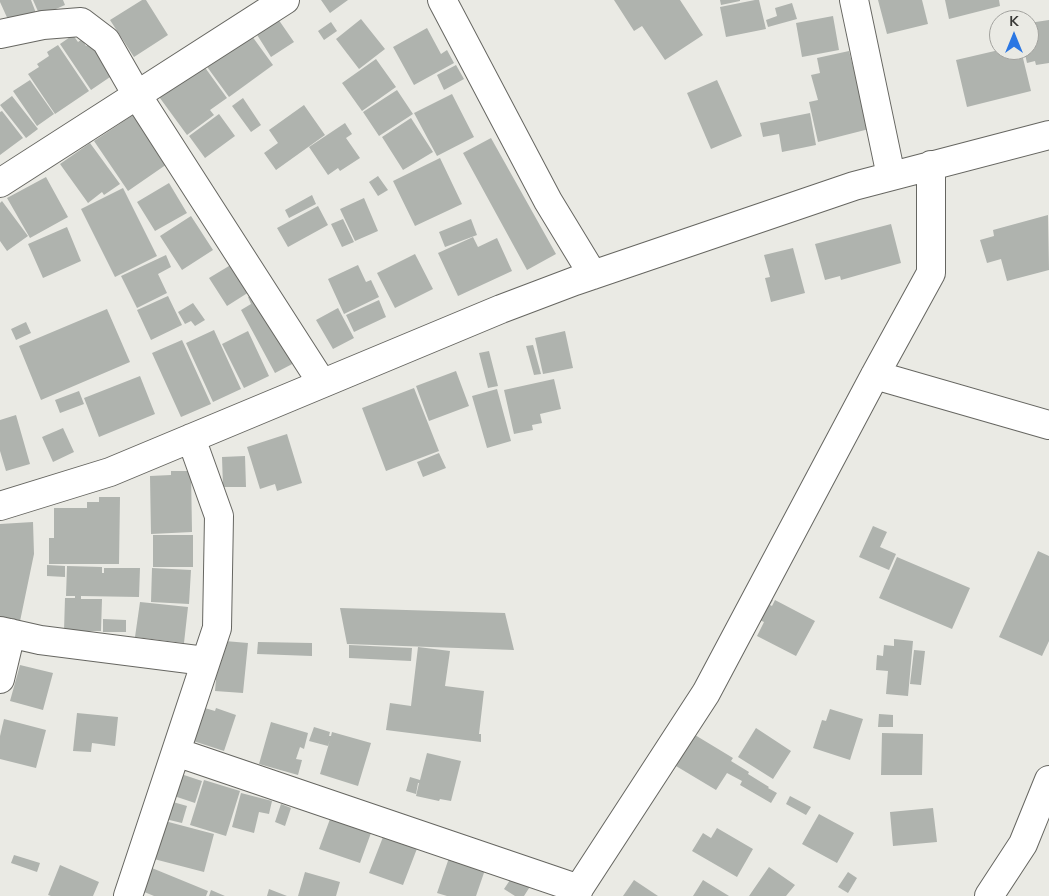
<!DOCTYPE html>
<html>
<head>
<meta charset="utf-8">
<style>
  body { margin:0 }
  #map { position:relative; width:1049px; height:896px; overflow:hidden; background:#eaeae4; font-family:Mulish,sans-serif }
  canvas { display:block }
  .north { position:absolute; left:989px; top:10px; width:50px; height:50px; box-sizing:border-box; background:#eaeae4; border:1px solid #a2a29e; border-radius:50%; rotate:0deg; font-size:14px; font-weight:700; line-height:20px; text-align:center; color:#373735 }
  .north::after { content:''; display:block; margin:auto; width:18px; height:22px; background:#2b77e3; clip-path:polygon(50% 0,100% 100%,50% 72%,0 100%) }
</style>
</head>
<body>
<div id="map">
<canvas width="1049" height="896"></canvas>
<div class="north">K</div>
</div>
<script>
const ctx = document.querySelector('canvas').getContext('2d');
ctx.lineJoin = 'round';
function fill(path, color) { ctx.fillStyle = color; ctx.fill(path, 'evenodd'); }
const toPath = rows => new Path2D(rows.map(r => 'M' + r).join(''));
function strokePath(path, color, width, dash) { ctx.strokeStyle = color; ctx.lineWidth = width; ctx.lineCap = dash ? 'butt' : 'round'; ctx.setLineDash(dash || []); ctx.stroke(path); }
fill(toPath([
  [0,0,31,0,36,13,10,24,0,2],
  [33,0,63,0,65,5,40,16],
  [142,0,146,0,168,35,134,57,110,20],
  [321,0,348,0,330,13],
  [614,0,680,0,703,35,665,60,642,26,634,31],
  [720,0,740,0,740,1,721,5],
  [755,0,759,0,766,29,726,37,720,7],
  [878,0,922,0,928,24,887,34],
  [945,0,999,0,1000,6,949,19],
  [792,3,797,19,768,27,766,20,777,16,775,8],
  [276,16,294,42,271,57,254,30],
  [833,16,839,50,802,57,796,23],
  [361,19,385,49,359,69,336,39],
  [1049,20,1049,63,1036,65,1035,61,1027,63,1024,50,1029,50,1029,23],
  [331,22,337,31,324,40,318,31],
  [427,28,441,54,447,50,454,63,414,85,393,47],
  [249,32,273,65,229,97,205,64],
  [73,35,78,42,82,39,86,46,91,43,113,75,91,90,60,44],
  [58,45,89,91,55,114,28,74,39,67,37,64,49,56,47,52],
  [999,50,1002,50,1003,53,1015,50,1021,50,1031,91,967,107,956,60],
  [849,51,869,129,818,142,809,102,818,100,811,75,820,73,817,58],
  [376,59,396,87,362,111,342,83],
  [201,62,227,98,210,110,214,115,187,135,157,94],
  [456,65,464,79,444,90,437,75],
  [30,80,54,114,37,126,13,91],
  [717,80,742,136,711,149,687,93],
  [397,90,413,114,379,136,363,112],
  [452,94,474,137,437,156,414,113],
  [12,96,38,129,26,138,0,105],
  [243,98,261,125,251,132,232,106],
  [304,105,325,135,276,170,264,153,278,143,269,130],
  [2,111,23,138,0,155,0,112],
  [136,113,170,162,128,191,94,141],
  [810,113,816,145,782,152,779,134,763,137,760,123],
  [219,114,235,136,205,158,189,136],
  [411,118,433,152,403,170,382,137],
  [345,123,352,134,346,138,360,158,340,171,338,168,328,175,309,147],
  [491,138,556,254,527,270,463,153],
  [90,143,120,184,104,195,102,192,88,203,60,164],
  [440,158,462,204,415,226,393,181],
  [378,176,388,190,378,196,369,182],
  [46,177,68,217,30,238,7,198],
  [169,183,187,213,155,231,137,202],
  [123,188,157,256,115,277,81,209],
  [312,195,316,204,289,218,285,210],
  [364,198,378,231,355,241,340,209],
  [2,201,28,236,7,251,0,241,0,203],
  [318,206,328,225,288,247,277,228],
  [1048,215,1049,270,1007,281,1001,259,987,263,980,240,994,236,993,230],
  [191,216,213,250,182,270,160,236],
  [343,219,354,242,342,247,331,224],
  [471,219,477,235,445,247,439,232],
  [891,224,901,263,841,280,840,276,825,280,815,244],
  [67,227,81,261,43,278,28,244],
  [473,237,478,247,497,238,512,271,458,296,438,253],
  [793,248,805,293,771,302,765,278,770,277,764,255],
  [415,254,433,289,395,308,377,273],
  [166,255,171,267,158,274,167,293,137,308,121,276],
  [239,260,257,287,227,306,209,278],
  [358,265,366,282,371,280,379,297,344,314,328,279],
  [257,292,298,361,275,373,241,310,251,304,248,297],
  [168,296,182,325,151,340,137,310],
  [379,300,386,317,354,332,346,315],
  [193,303,205,320,195,326,191,321,185,324,178,312],
  [338,308,354,338,333,349,316,320],
  [107,309,130,362,41,400,19,346],
  [26,322,31,333,16,340,11,329],
  [214,330,241,389,213,402,186,343],
  [248,331,269,376,244,388,222,344],
  [565,331,573,368,543,374,535,338],
  [182,340,211,404,181,417,152,353],
  [533,345,541,374,534,375,526,346],
  [489,351,498,386,488,388,479,353],
  [456,371,469,406,429,421,416,386],
  [140,376,155,414,99,437,84,398],
  [554,379,561,409,540,414,542,423,532,425,533,430,514,434,504,390],
  [414,388,439,451,386,471,362,408],
  [497,389,511,441,487,448,472,396],
  [79,391,84,404,60,413,55,400],
  [16,415,30,464,6,471,0,451,0,420],
  [63,428,74,452,53,462,42,437],
  [287,434,302,483,277,491,275,484,260,489,247,447],
  [439,453,446,468,423,477,417,462],
  [245,456,246,487,223,487,222,457],
  [171,471,191,471,192,532,151,534,150,476,171,475],
  [99,497,120,497,119,564,49,564,49,538,54,538,54,508,87,508,87,502,99,502],
  [33,522,34,554,19,626,0,622,0,524],
  [873,526,887,532,880,547,896,554,889,570,859,557],
  [153,535,193,535,193,567,153,567],
  [1038,551,1049,556,1049,641,1042,656,999,637],
  [897,557,970,588,952,629,879,598],
  [47,565,65,566,65,577,47,576],
  [67,566,102,567,102,573,104,573,104,568,140,568,139,597,81,596,81,599,102,599,101,631,64,631,65,598,75,598,75,596,66,596],
  [152,568,191,570,189,604,151,602],
  [768,598,773,600,770,605,772,606,775,600,815,621,796,656,757,636,764,622,757,619],
  [140,602,188,607,184,643,135,637],
  [340,608,505,613,514,650,347,644],
  [103,619,126,620,126,632,103,632],
  [894,639,913,641,908,696,886,694,888,671,876,670,877,655,883,656,884,645,894,646],
  [213,640,248,643,243,693,215,691,216,680,209,680],
  [258,642,312,643,312,656,257,654],
  [349,645,412,648,411,661,349,658],
  [418,647,450,651,445,686,484,691,479,734,481,734,481,742,386,730,390,703,411,706],
  [914,650,925,651,921,685,910,684],
  [20,665,53,673,43,710,10,701],
  [198,706,215,711,216,708,236,715,224,751,187,739],
  [830,709,863,719,850,760,813,748,822,720,826,721],
  [77,713,118,717,115,746,92,743,91,752,73,751],
  [879,714,893,715,893,727,878,727],
  [4,719,46,730,36,768,0,759,0,736],
  [271,722,308,733,304,749,300,747,296,759,302,760,298,775,259,764],
  [314,727,330,732,329,736,331,736,332,732,371,743,358,786,320,774,330,740,328,746,309,741],
  [756,728,791,751,773,779,738,757],
  [882,733,923,734,922,775,881,775],
  [695,735,733,758,731,761,749,772,748,774,769,787,768,788,777,793,771,803,740,785,742,781,727,773,716,790,676,766],
  [427,753,461,761,451,801,440,799,439,801,416,796,419,783,418,783,416,794,406,791,410,777,420,780],
  [175,772,202,781,195,803,168,794],
  [204,780,240,791,226,836,190,825],
  [241,793,272,801,269,814,259,812,254,833,232,827],
  [790,796,811,807,806,815,786,804],
  [166,800,187,806,182,823,161,818],
  [281,804,291,808,285,826,275,822],
  [933,808,937,842,893,846,890,812],
  [819,814,854,833,837,863,802,844],
  [330,819,371,833,360,863,319,849],
  [161,820,214,834,204,872,150,858],
  [717,828,753,849,737,877,692,851,703,833,711,838],
  [383,837,418,846,403,885,369,873],
  [451,852,487,864,476,896,447,896,437,893],
  [14,855,40,863,37,872,11,863],
  [60,865,99,882,93,896,51,896,48,895],
  [147,866,208,891,206,896,154,896,137,889],
  [769,867,795,885,786,896,749,896],
  [305,872,340,882,336,896,298,896],
  [848,872,857,878,848,893,838,887],
  [514,874,531,885,524,896,515,896,504,889],
  [634,880,658,896,623,896],
  [703,880,729,896,693,896],
  [269,889,287,896,267,896],
  [211,890,225,896,209,896]
]), '#afb3ae');
const minor = toPath([
  [442,0,548,201,593,275],
  [854,0,891,176],
  [0,34,43,25,81,22,106,41,137,95,322,383],
  [0,183,285,0],
  [875,375,1049,425],
  [0,506,110,472,501,309,575,281,854,186,1049,135],
  [0,631,40,640,205,661],
  [0,679,11,633],
  [176,752,579,889],
  [128,896,217,628,219,516,191,438],
  [574,896,706,693,875,375,931,273,931,165],
  [989,896,1023,844,1049,780]
]);
strokePath(minor, '#666661', 30);
strokePath(minor, '#fff', 28);
</script>
</body>
</html>
